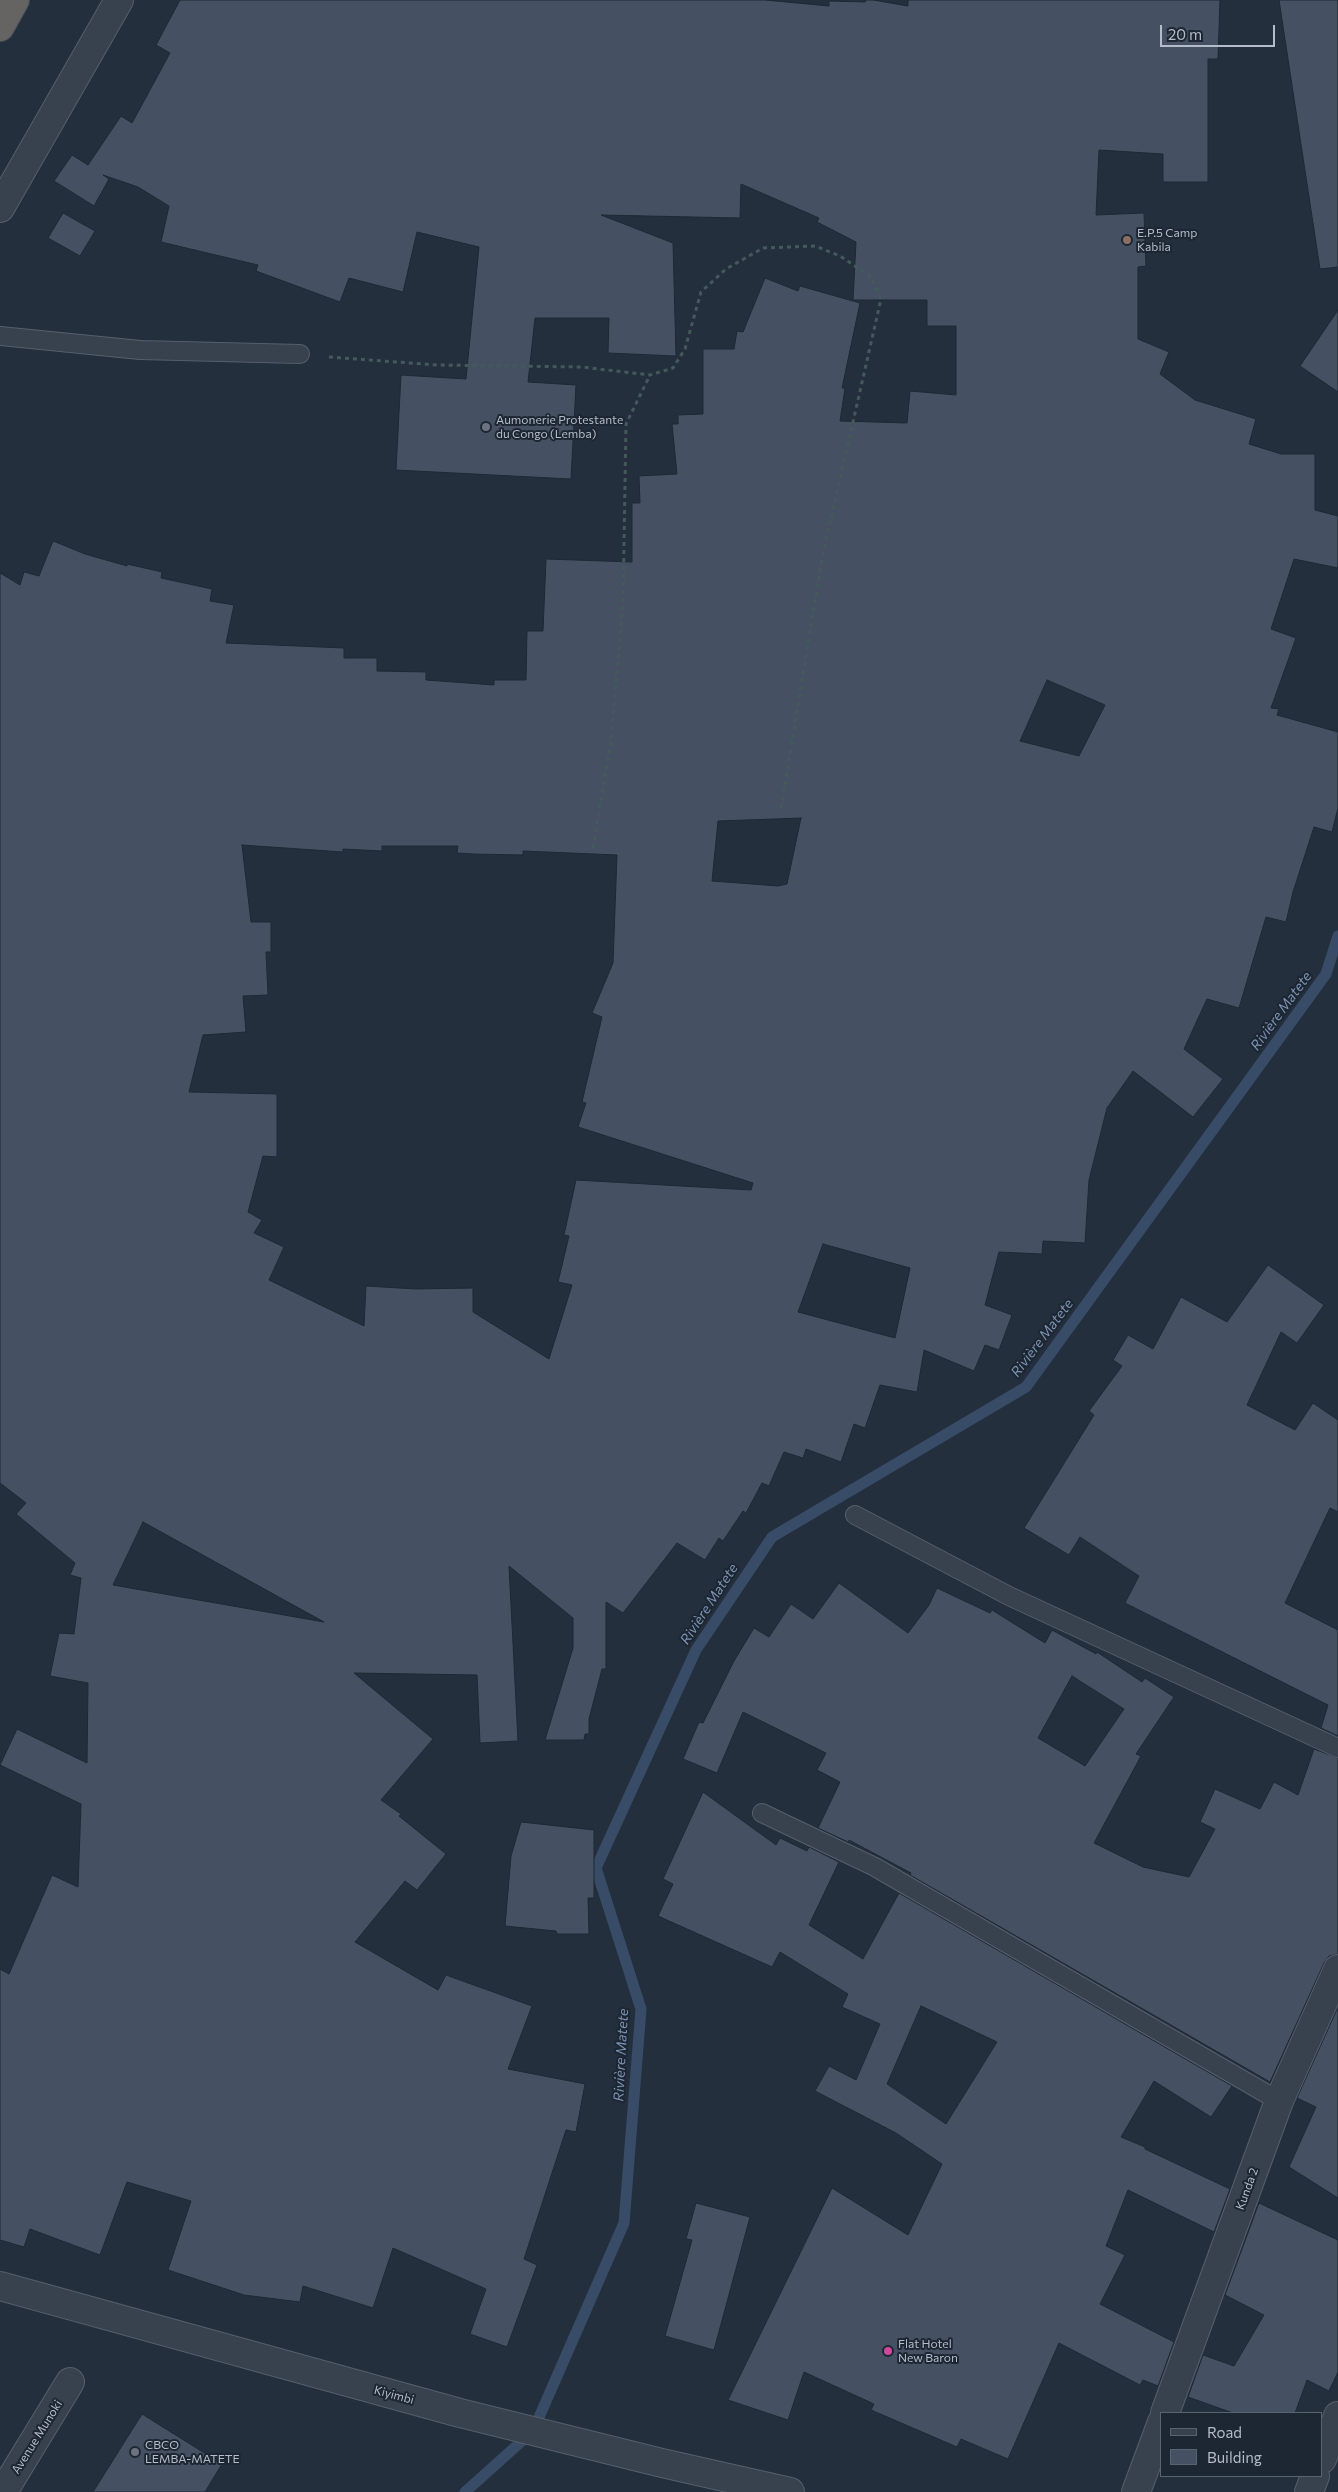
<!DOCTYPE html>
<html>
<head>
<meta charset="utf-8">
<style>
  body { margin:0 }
  #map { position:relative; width:1338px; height:2492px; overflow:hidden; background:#242f3e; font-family:Commissioner,sans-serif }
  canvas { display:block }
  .legend { position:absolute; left:1160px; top:2412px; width:162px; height:65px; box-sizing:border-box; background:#1d2633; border:1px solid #59626f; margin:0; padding:6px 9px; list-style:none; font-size:15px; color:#b4bcc9 }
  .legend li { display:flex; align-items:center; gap:10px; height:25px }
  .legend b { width:25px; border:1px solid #59626f }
  .scale { position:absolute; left:1160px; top:25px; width:115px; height:22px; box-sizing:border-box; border:2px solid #b4bcc9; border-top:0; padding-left:6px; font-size:15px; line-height:18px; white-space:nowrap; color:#b4bcc9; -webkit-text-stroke:4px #1d2633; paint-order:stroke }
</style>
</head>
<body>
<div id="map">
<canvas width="1338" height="2492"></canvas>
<ul class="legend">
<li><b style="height:6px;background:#38414e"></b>Road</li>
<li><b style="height:14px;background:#455162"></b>Building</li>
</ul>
<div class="scale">20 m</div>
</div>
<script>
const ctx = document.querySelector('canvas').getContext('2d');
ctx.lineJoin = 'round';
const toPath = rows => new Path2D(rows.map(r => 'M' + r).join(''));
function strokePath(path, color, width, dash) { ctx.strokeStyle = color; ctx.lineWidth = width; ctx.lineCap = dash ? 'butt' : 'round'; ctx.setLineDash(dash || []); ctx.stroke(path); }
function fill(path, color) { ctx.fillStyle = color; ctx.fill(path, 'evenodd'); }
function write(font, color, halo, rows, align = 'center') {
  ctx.font = font + ' Commissioner,sans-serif'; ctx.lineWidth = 4; ctx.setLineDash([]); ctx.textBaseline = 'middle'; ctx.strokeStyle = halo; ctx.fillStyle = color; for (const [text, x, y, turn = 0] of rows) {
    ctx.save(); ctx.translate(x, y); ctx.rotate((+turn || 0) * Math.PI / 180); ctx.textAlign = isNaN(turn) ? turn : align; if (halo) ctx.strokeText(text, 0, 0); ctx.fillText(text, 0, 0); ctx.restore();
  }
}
strokePath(toPath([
  [465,2492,533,2431,624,2223,641,2009,596,1868,696,1650,772,1537,1026,1387,1326,974,1338,936]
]), '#394c67', 11);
const building = toPath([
  [180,0,765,0,829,6,829,1,865,2,866,0,873,0,908,6,908,0,1220,0,1218,59,1208,59,1208,182,1163,182,1163,154,1099,150,1096,215,1144,213,1146,266,1138,267,1138,339,1169,352,1160,374,1195,400,1256,419,1249,444,1281,454,1315,454,1315,510,1338,516,1338,568,1294,559,1271,629,1296,638,1271,708,1279,709,1277,715,1338,732,1338,808,1332,832,1314,827,1293,892,1286,922,1266,917,1239,1008,1207,999,1184,1049,1223,1079,1193,1117,1133,1071,1107,1108,1089,1180,1085,1243,1043,1241,1042,1254,999,1252,985,1305,1012,1315,999,1350,985,1345,974,1371,924,1350,917,1392,880,1385,865,1428,854,1424,841,1462,806,1449,803,1458,784,1452,769,1486,762,1483,746,1513,743,1511,723,1541,719,1538,705,1560,677,1543,623,1613,606,1602,606,1669,602,1669,589,1719,589,1734,585,1734,584,1740,545,1740,573,1648,573,1618,509,1566,518,1741,480,1743,477,1675,354,1673,433,1739,381,1800,401,1814,399,1816,446,1854,417,1890,405,1881,355,1942,438,1990,446,1975,532,2006,508,2069,585,2084,576,2132,566,2130,524,2259,537,2265,507,2347,470,2334,486,2289,393,2248,373,2308,303,2286,300,2302,244,2295,168,2270,191,2201,127,2182,100,2255,30,2229,24,2247,0,2240,0,1969,9,1974,52,1875,78,1887,81,1804,0,1765,17,1729,87,1763,88,1683,50,1676,59,1633,74,1634,81,1578,70,1575,75,1563,16,1514,26,1503,0,1483,0,573,20,585,24,572,39,576,53,541,85,554,127,566,127,564,162,572,161,578,212,589,210,601,234,605,226,643,344,648,344,658,377,658,377,671,426,672,426,680,494,685,494,680,526,680,527,631,543,631,546,559,632,562,632,503,640,503,639,476,677,474,672,424,678,424,678,415,703,414,703,349,734,349,737,331,743,332,765,278,798,291,800,286,860,303,842,388,845,388,840,421,907,423,910,391,956,395,956,326,927,326,927,300,853,300,856,242,817,222,819,218,741,184,740,218,601,215,673,243,676,356,608,353,609,318,535,318,528,382,576,385,571,479,396,470,401,375,466,379,479,247,417,232,403,292,349,278,340,302,256,271,258,265,161,242,169,206,138,187,103,175,109,179,94,206,54,181,72,155,88,165,121,116,132,123,170,53,156,45,180,0],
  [1047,680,1105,705,1079,756,1020,741,1047,680],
  [801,818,787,884,778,886,712,881,718,821,801,818],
  [242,845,343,852,343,849,382,851,382,846,458,846,457,853,474,854,523,855,523,851,617,855,613,963,592,1013,602,1017,582,1102,586,1103,578,1127,753,1183,751,1190,576,1180,564,1235,569,1236,558,1282,572,1285,549,1359,473,1312,473,1288,416,1289,366,1286,364,1326,269,1280,284,1247,254,1233,262,1220,248,1212,263,1156,277,1157,277,1094,189,1092,203,1035,246,1032,243,996,268,995,266,952,271,952,271,922,251,922,242,845],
  [823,1244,910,1268,895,1338,798,1312,823,1244],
  [143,1522,324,1622,113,1585,143,1522],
  [1279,0,1338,0,1338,267,1320,269,1279,0],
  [63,213,95,231,80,256,48,238,63,213],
  [1338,310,1338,392,1300,366,1338,310],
  [1268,1265,1324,1305,1297,1343,1281,1332,1247,1405,1295,1430,1313,1403,1338,1420,1338,1512,1330,1508,1285,1603,1338,1630,1338,1736,1321,1728,1328,1705,1125,1603,1139,1576,1080,1537,1069,1555,1024,1528,1094,1415,1089,1411,1122,1366,1113,1360,1128,1335,1153,1349,1181,1297,1227,1322,1268,1265],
  [839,1583,908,1633,929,1605,937,1588,990,1613,992,1610,1045,1643,1052,1630,1096,1654,1097,1652,1142,1682,1145,1678,1174,1697,1136,1754,1141,1756,1094,1843,1143,1867,1189,1877,1215,1829,1200,1822,1215,1789,1260,1809,1274,1782,1298,1795,1314,1749,1338,1758,1338,1954,1329,1956,1324,1963,1270,2082,910,1875,911,1873,849,1840,848,1842,818,1828,840,1782,817,1770,826,1753,743,1712,717,1773,683,1759,699,1722,703,1723,734,1661,754,1628,769,1637,791,1604,813,1619,839,1583],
  [1072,1676,1124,1709,1085,1766,1038,1738,1072,1676],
  [703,1792,776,1845,780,1838,807,1851,809,1847,839,1862,809,1925,863,1959,899,1893,1232,2086,1211,2117,1154,2081,1121,2137,1145,2147,1145,2149,1230,2189,1214,2232,1128,2190,1106,2246,1125,2255,1100,2304,1174,2342,1158,2386,1143,2380,1140,2385,1059,2343,1008,2459,961,2439,957,2447,871,2410,874,2404,804,2372,788,2420,728,2400,832,2188,908,2235,942,2164,896,2133,815,2091,829,2066,856,2080,880,2024,842,2007,848,1994,780,1952,772,1967,658,1916,673,1884,663,1879,703,1792],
  [921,2006,997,2042,946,2124,887,2084,921,2006],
  [521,1822,594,1830,594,1898,588,1898,589,1934,557,1934,556,1931,505,1926,511,1856,521,1822],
  [1338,2007,1338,2198,1289,2167,1316,2107,1297,2098,1338,2007],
  [696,2203,750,2217,714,2350,665,2336,692,2240,686,2239,696,2203],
  [1259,2203,1338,2240,1338,2372,1329,2391,1307,2380,1295,2413,1233,2413,1188,2397,1203,2355,1234,2366,1264,2315,1225,2295,1259,2203],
  [142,2414,222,2464,205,2492,93,2492,142,2414]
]);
fill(building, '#455162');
strokePath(building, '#1f2835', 1);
const service = toPath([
  [0,336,140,350,300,354],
  [855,1515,1009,1596,1338,1748],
  [762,1813,875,1867,1279,2101]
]);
const minor = toPath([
  [0,208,119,0],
  [1165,2413,1279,2101,1338,1969],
  [1322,2459,1338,2416],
  [3,2492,70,2382],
  [1136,2492,1162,2422],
  [1309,2492,1315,2476]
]);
const tertiary = toPath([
  [0,2286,460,2413,662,2463,790,2492]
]);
const trunk = toPath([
  [0,27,15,0]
]);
strokePath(service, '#565f6c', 20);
strokePath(minor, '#565f6c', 30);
strokePath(tertiary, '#565f6c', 30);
strokePath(trunk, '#434c59', 30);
strokePath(toPath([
  [329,357,437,365,582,367,650,375,673,368,685,349,701,292,726,269,763,248,815,246,840,256,870,276,881,299,822,558,781,809],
  [593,848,611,741,623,604,626,424,650,375]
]), '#44595c', 3, [4, 4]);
strokePath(service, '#38414e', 18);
strokePath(minor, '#38414e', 28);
strokePath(tertiary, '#38414e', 28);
strokePath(trunk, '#656462', 28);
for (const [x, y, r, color] of [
  [1127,240,5,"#8d6e63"],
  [486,427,5,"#6b7280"],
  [888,2351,5,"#d1479c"],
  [135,2452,5,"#6b7280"]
]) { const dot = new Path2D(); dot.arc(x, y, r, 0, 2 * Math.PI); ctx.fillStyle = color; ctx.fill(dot); strokePath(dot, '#1d2633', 2); }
write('12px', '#b4bcc9', '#1d2633', [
  ["E.P.5 Camp",1137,233],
  ["Kabila",1137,247],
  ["Aumonerie Protestante",496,420],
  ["du Congo (Lemba)",496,434],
  ["Flat Hotel",898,2344],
  ["New Baron",898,2358],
  ["CBCO",145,2445],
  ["LEMBA-MATETE",145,2459]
], 'left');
write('12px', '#b4bcc9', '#1d2633', [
  ["Kunda 2",1247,2189,-70],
  ["Kiyimbi",394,2395,15],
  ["Avenue Munoki",37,2437,-58]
]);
write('italic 14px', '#7c92b1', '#1d2633', [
  ["Rivière Matete",1281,1011,-54],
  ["Rivière Matete",1042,1338,-53],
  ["Rivière Matete",709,1604,-57],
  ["Rivière Matete",621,2055,-87]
]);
</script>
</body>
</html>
